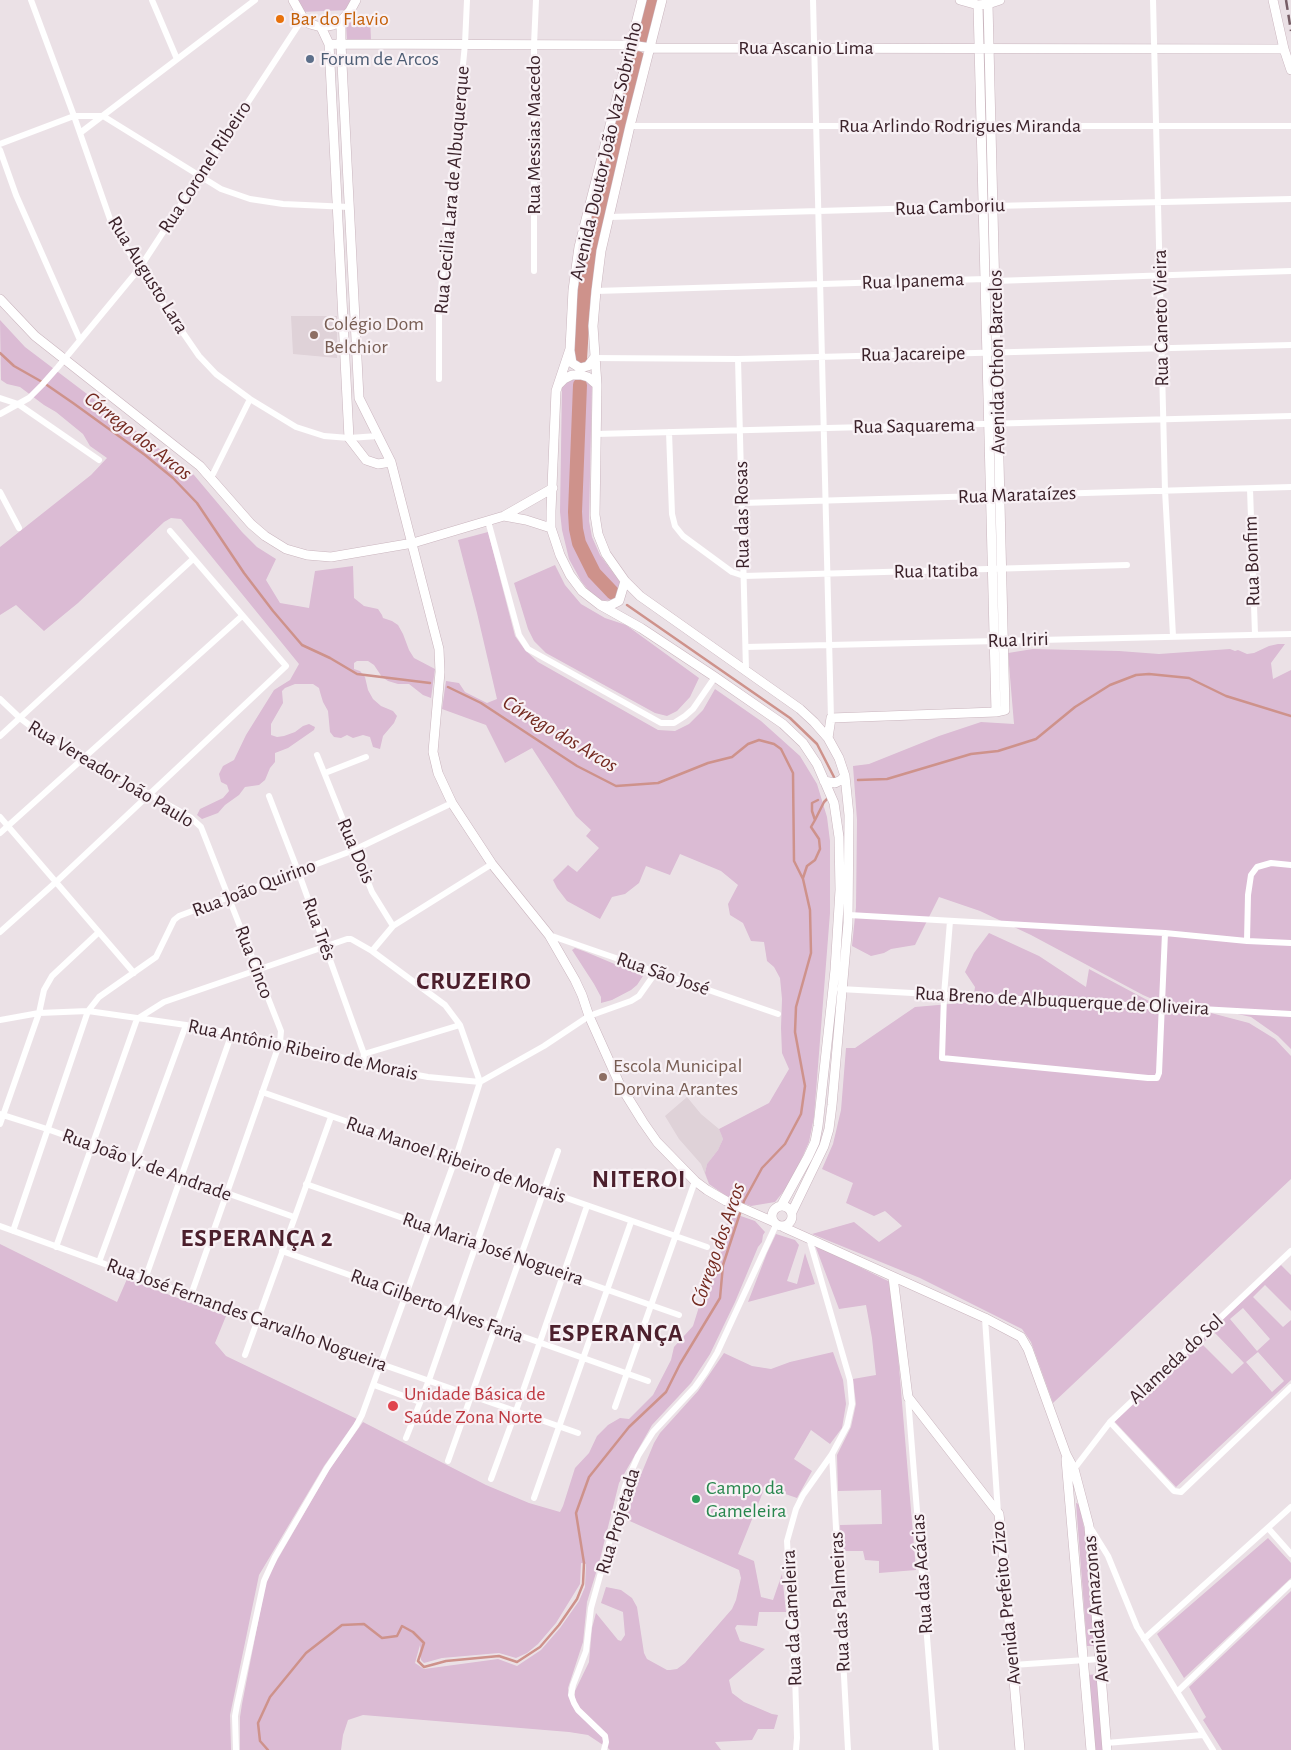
<!DOCTYPE html>
<html>
<head>
<meta charset="utf-8">
<style>
  body { margin:0 }
  canvas { display:block; background:#ebe1e6 }
</style>
</head>
<body>
<canvas width="1291" height="1750"></canvas>
<script>
const ctx = document.querySelector('canvas').getContext('2d');
ctx.lineJoin = 'round';
function fill(path, color) { ctx.fillStyle = color; ctx.fill(path, 'evenodd'); }
const toPath = rows => new Path2D(rows.map(r => 'M' + r).join(''));
function strokePath(path, color, width, dash) { ctx.strokeStyle = color; ctx.lineWidth = width; ctx.lineCap = dash ? 'butt' : 'round'; ctx.setLineDash(dash || []); ctx.stroke(path); }
function write(font, color, halo, rows, align = 'center') {
  ctx.font = font + ' "Alegreya Sans",sans-serif'; ctx.lineWidth = 4.5; ctx.setLineDash([]); ctx.textBaseline = 'middle'; ctx.strokeStyle = halo; ctx.fillStyle = color; for (const [text, x, y, turn = 0] of rows) {
    ctx.save(); ctx.translate(x, y); ctx.rotate((+turn || 0) * Math.PI / 180); ctx.textAlign = isNaN(turn) ? turn : align; if (halo) ctx.strokeText(text, 0, 0); ctx.fillText(text, 0, 0); ctx.restore();
  }
}
fill(toPath([
  [291,316,337,316,337,358,293,354],
  [687,1097,701,1114,719,1129,723,1139,718,1150,707,1164,705,1173,709,1184,701,1164,679,1139,665,1116]
]), '#dfd2d8');
fill(toPath([
  [294,0,355,0,350,10,300,12],
  [370,16,371,40,347,41,346,24],
  [0,320,25,347,194,475,242,532,257,547,276,559,266,580,280,603,309,608,315,571,353,566,354,598,364,606,378,609,382,615,383,618,392,621,398,625,403,634,409,650,414,658,435,669,431,698,423,695,409,684,398,684,388,681,382,677,374,665,368,661,357,661,354,663,354,669,360,671,365,677,368,690,373,699,381,706,393,711,397,716,394,723,383,736,380,749,373,747,370,737,363,735,353,738,347,735,341,738,334,737,330,732,328,711,323,702,320,692,319,688,313,684,295,684,285,688,282,691,283,703,271,724,271,735,277,737,284,736,295,732,303,726,309,724,315,727,314,730,288,748,275,753,275,762,270,768,265,780,259,785,245,787,239,795,225,805,218,813,202,819,197,815,200,809,223,798,229,791,227,785,221,782,219,774,223,766,234,760,246,735,274,690,290,680,299,664,181,519,171,518,164,522,78,603,44,631,16,605,0,615,0,547,91,475,107,458,90,446,83,434,56,412,44,405,20,387,7,384,1,380],
  [571,376,587,377,592,385,589,521,592,537,600,555,620,582,621,587,612,600,601,601,589,591,581,581,569,559,562,530,560,512,562,387],
  [488,532,515,636,525,650,538,662,658,730,675,731,689,724,703,710,715,689,761,721,800,756,817,784,827,817,830,841,830,913,814,1117,809,1142,791,1182,775,1202,751,1206,729,1198,709,1184,705,1173,707,1164,718,1150,723,1139,719,1129,769,1103,789,1069,782,1053,781,1028,782,999,780,978,774,967,767,961,764,942,751,941,743,923,730,915,728,904,738,885,721,871,680,854,670,875,646,866,639,883,625,894,612,897,600,919,567,901,557,888,553,880,568,865,577,872,599,848,586,836,591,830,576,816,532,748,505,763,486,725,442,709,446,681,459,683,465,692,487,703,497,699,477,613,458,540],
  [555,565,565,585,581,604,605,618,626,625,699,678,690,697,677,711,667,716,655,713,546,653,534,641,528,629,514,583],
  [1278,644,1285,644,1271,663,1273,679,1291,670,1291,1049,1278,1036,1251,1017,1211,1008,1166,1005,1143,995,1031,935,980,911,939,897,915,945,891,949,884,953,871,956,852,946,856,907,857,820,853,766,869,764,939,736,981,722,1014,724,1008,653,1033,649,1119,651,1159,654,1230,649,1235,651,1238,650,1247,654,1254,653,1269,646],
  [989,933,1039,956,1086,987,1089,969,1164,1009,1211,1013,1249,1023,1275,1039,1291,1056,1291,1179,1053,1403,1031,1342,1022,1329,920,1278,812,1234,854,1222,879,1242,902,1226,885,1211,874,1216,846,1203,853,1183,822,1169,833,1144,841,1110,846,1048,855,1048,915,1007,973,1002,975,987,965,972,974,953],
  [575,948,586,952,643,976,637,985,631,990,612,1000,601,1003,601,997,594,984,572,950],
  [735,1214,755,1221,765,1232,763,1235,762,1242,758,1247,735,1302,710,1354,691,1383,652,1425,619,1483,599,1563,587,1602,583,1642,568,1688,569,1697,604,1737,603,1745,588,1735,569,1732,363,1715,348,1720,343,1735,341,1750,240,1750,240,1717,242,1704,266,1582,272,1569,331,1467,363,1422,486,1485,529,1503,560,1512,563,1506,575,1468,589,1453,597,1436,608,1425,620,1418,629,1419,653,1395,671,1360,674,1347,693,1326,703,1294,720,1255,722,1241,729,1216],
  [581,1563,586,1564,585,1587,579,1601,560,1628,541,1650,517,1666,498,1659,424,1669,415,1663,420,1645,421,1660,424,1663,442,1658,499,1653,516,1658,527,1653,538,1644,556,1623,580,1584],
  [776,1234,795,1240,799,1245,787,1281,797,1284,805,1253,815,1284,748,1302,767,1253],
  [0,1244,117,1302,127,1279,226,1316,215,1343,226,1356,357,1419,324,1466,259,1575,230,1715,231,1750,0,1750],
  [815,1245,892,1283,916,1570,879,1573,879,1561,865,1560,863,1551,841,1551,840,1525,882,1524,881,1490,838,1491,837,1455,851,1427,856,1404,853,1379,876,1375,872,1338,866,1305,839,1309],
  [1281,1265,1291,1275,1291,1311,1265,1285,1253,1297,1283,1327,1291,1320,1291,1380,1176,1487,1114,1421],
  [1243,1308,1270,1339,1257,1351,1230,1319],
  [1214,1332,1244,1363,1232,1374,1202,1344],
  [1258,1352,1284,1381,1272,1392,1246,1362],
  [833,1352,843,1380,846,1404,842,1428,830,1444,811,1430,794,1459,812,1471,797,1498,765,1487,738,1554,754,1561,761,1597,773,1600,782,1574,786,1612,759,1612,757,1626,737,1625,735,1628,740,1641,765,1649,729,1680,732,1693,744,1702,772,1714,778,1715,774,1729,758,1729,752,1740,715,1742,721,1750,610,1750,607,1747,608,1740,579,1708,575,1700,575,1691,589,1662,592,1628,596,1613,618,1640,621,1641,625,1635,623,1612,601,1603,606,1587,621,1590,632,1598,637,1607,644,1653,647,1659,667,1670,670,1670,677,1669,685,1663,732,1609,736,1600,741,1578,739,1570,623,1518,654,1443,660,1433,698,1391,724,1353,752,1366,771,1369,790,1362],
  [1076,1503,1079,1504,1086,1537,1095,1646,1087,1646],
  [1268,1538,1291,1563,1291,1578,1184,1678,1157,1634],
  [1291,1591,1291,1750,1222,1750,1203,1720,1206,1717,1189,1687],
  [1098,1674,1104,1750,1095,1750,1088,1675]
]), '#dbbbd4');
strokePath(toPath([
  [0,353,14,366,44,383,73,403,145,455,173,478,197,503,244,573,273,611,302,645,330,658,357,674,430,683],
  [627,605,790,718,817,744,835,779],
  [858,780,887,779,971,754,998,751,1036,739,1075,707,1110,685,1136,675,1149,674,1189,678,1226,696,1291,716],
  [815,820,824,802,828,798],
  [803,878,807,866,815,860,820,849,819,839,811,827,815,820,812,811,812,803,818,800],
  [268,1750,260,1741,258,1723,270,1697,306,1653,342,1625,364,1624,382,1638,397,1636,402,1626,413,1632,424,1643,418,1661,424,1667,446,1661,499,1656,517,1662,540,1647,559,1625,577,1599,583,1584,584,1563,576,1513,589,1477,629,1427,666,1392,680,1364,720,1298,723,1265,744,1201,762,1168,785,1144,801,1114,805,1086,795,1032,796,1007,811,953,810,910,803,879,794,861,793,773,781,749,774,744,759,740,748,744,732,757,708,763,658,783,616,786,577,766,481,703,448,687]
]), '#ce928b', 2.5);
strokePath(toPath([
  [644,38,653,0],
  [580,359,584,294,590,254,638,58],
  [580,385,575,512,576,529,579,543,594,573,613,593]
]), '#ce928b', 14);
const secondary = toPath([
  [293,0,303,18,310,24,321,27,333,25,341,21,350,11,356,0],
  [642,0,579,247,573,290,570,349,556,391,551,511,551,528,560,555,570,575,582,591,600,605,641,628,715,677,783,724,803,743,817,764,834,803,839,837,840,890,835,970,818,1126,815,1142,808,1157,781,1206],
  [662,0,630,126,601,251,596,291,593,326,597,385,595,515,598,534,606,554,625,581,640,596,800,709,814,722,828,738,839,758,845,776,849,815,848,923,832,1105,829,1129,824,1146,792,1212],
  [960,0,978,5,988,4,1000,0],
  [1273,0,1284,49,1291,70],
  [978,5,996,712],
  [341,21,341,44,359,398,391,462,439,649,440,672,433,752,438,773,452,803,492,864,549,935,575,980,582,995,589,1016,620,1085,643,1122,657,1142,695,1181,707,1190,726,1201,774,1222],
  [321,27,329,44,349,438,366,460,378,464,391,462],
  [329,44,631,45,651,48,1284,49],
  [0,299,35,336,200,466,251,524,265,536,286,549,307,555,331,557,413,543,504,516,553,488],
  [570,351,572,363,580,368,588,366,594,358],
  [559,384,564,379,572,375,581,375,588,377,597,385],
  [504,516,526,520,551,528],
  [600,605,609,606,619,601,625,581],
  [828,738,831,718,996,712,1005,710,988,4],
  [824,781,835,783,841,780,845,776],
  '772 1216a10 10 0 1 1 20 0a10 10 0 1 1-20 0Z',
  [783,1227,985,1318,1021,1337,1028,1349,1066,1454,1074,1469,1089,1526,1107,1750],
  [893,1277,908,1397,999,1514,1002,1541,1020,1750],
  [1066,1459,1091,1750]
]);
strokePath(secondary, '#cab5be', 10);
strokePath(toPath([
  [31,0,74,116,111,222,139,269,199,356,216,374,250,399,296,427,324,436,349,438,378,436],
  [152,0,177,59],
  [813,0,831,718],
  [1153,0,1165,490,1173,636],
  [630,126,1291,126],
  [80,133,255,0],
  [0,144,74,116,103,116,221,189,250,199,283,204,349,207],
  [0,150,16,195,80,340],
  [609,217,993,206,1291,199],
  [534,271,534,45,536,0],
  [596,291,985,279,995,281,1291,271],
  [594,358,738,359,1291,345],
  [738,359,746,670],
  [439,379,439,311,465,44,467,0],
  [0,398,18,404,99,460],
  [0,414,29,398,42,385,58,367,139,269,303,18],
  [669,432,672,514,675,526,683,536,732,572,744,576,1127,565],
  [596,434,1291,416],
  [211,478,250,399],
  [1250,489,1255,634],
  [0,492,19,528],
  [742,503,1291,487],
  [488,521,519,635,528,649,661,723,674,723,685,716,693,709,715,677],
  [746,647,1291,634],
  [0,699,20,718,37,731,190,817,201,827,281,1031,280,1042,191,1295],
  [0,736,193,559],
  [317,755,372,892,393,926],
  [325,773,366,757],
  [269,796,298,871,364,1054,363,1063],
  [0,817,134,973],
  [0,833,242,616],
  [849,915,1165,933,1247,941,1291,943],
  [950,921,944,995,942,1058,1148,1078,1157,1078,1159,1073,1165,933],
  [0,932,56,882,286,666,170,531],
  [549,935,778,1014],
  [1247,941,1248,895,1251,875,1257,867,1271,863,1291,865],
  [372,951,393,926,492,864],
  [840,989,1291,1014],
  [0,1020,39,1013,88,1011,186,1025,280,1042,401,1072,428,1077,480,1082,544,1046,589,1016,631,1001,639,996,656,972],
  [364,1054,460,1025],
  [262,1092,707,1247],
  [0,1114,47,1129,294,1217],
  [0,1124,39,1013,44,990,52,976,99,932],
  [306,1184,679,1315],
  [0,1226,381,1364,578,1433],
  [13,1231,88,1011,99,997,156,957,174,920,179,916,354,850,452,803],
  [56,1247,137,1019,164,1002,347,939,351,939,372,951,445,1005,460,1025,480,1082,455,1160,362,1415,356,1426,327,1468,275,1557,264,1581,237,1705,235,1716,236,1750],
  [282,1251,648,1381],
  [99,1262,186,1025],
  [145,1279,232,1033],
  [985,1318,998,1513],
  [245,1355,331,1117],
  [374,1385,420,1402],
  [908,1398,936,1750],
  [615,1407,695,1181],
  [1110,1422,1174,1491,1181,1492,1291,1387],
  [406,1438,429,1380,500,1176],
  [832,1454,848,1750],
  [448,1461,558,1151],
  [1071,1471,1074,1469,1110,1422,1291,1251],
  [491,1479,516,1411,587,1206],
  [534,1498,631,1222],
  [1090,1527,1108,1556,1137,1627,1213,1750],
  [1268,1528,1291,1554],
  [1144,1639,1291,1507],
  [1013,1665,1100,1659],
  [1177,1692,1291,1583],
  [1106,1743,1203,1735],
  [604,1750,606,1742,605,1736,578,1710,574,1703,571,1695,573,1685,586,1651,591,1608,625,1486,638,1456,653,1432,695,1387,705,1373,717,1353,776,1225],
  [796,1750,797,1738,795,1675,787,1541,796,1509,803,1495,832,1454,847,1426,852,1404,850,1380,809,1238]
]), '#fff', 6);
strokePath(secondary, '#fff', 9);
strokePath(toPath([
  [1286,0,1291,31]
]), '#765d65', 2.5, [10, 5]);
for (const [x, y, r, color] of [
  [280,19,5,"#e8710a"],
  [310,59,5,"#5c6f8a"],
  [314,335,5,"#8d6e63"],
  [603,1077,5,"#8d6e63"],
  [393,1406,6,"#e0444e"],
  [696,1499,5,"#2e9e5b"]
]) { const dot = new Path2D(); dot.arc(x, y, r, 0, 2 * Math.PI); ctx.fillStyle = color; ctx.fill(dot); strokePath(dot, '#f8f1f5', 2); }
write('20px', '#c56008', '#f8f1f5', [
  ["Bar do Flavio",290,19]
], 'left');
write('20px', '#3b222a', '#f8f1f5', [
  ["Rua Ascanio Lima",806,48],
  ["Rua Arlindo Rodrigues Miranda",960,126],
  ["Rua Messias Macedo",534,135,-90],
  ["Avenida Doutor João Vaz Sobrinho",606,151,-77],
  ["Rua Coronel Ribeiro",205,167,-57],
  ["Rua Cecilia Lara de Albuquerque",452,190,-85],
  ["Rua Camboriu",950,207,-2],
  ["Rua Augusto Lara",148,275,58],
  ["Rua Ipanema",913,281,-2],
  ["Rua Caneto Vieira",1161,318,-91],
  ["Rua Jacareipe",913,354,-1],
  ["Avenida Othon Barcelos",997,362,-91],
  ["Rua Saquarema",914,426,-1],
  ["Rua Marataízes",1017,495,-2],
  ["Rua das Rosas",742,515,-91],
  ["Rua Bonfim",1252,561,-92],
  ["Rua Itatiba",936,571,-1],
  ["Rua Iriri",1018,640,-2],
  ["Rua Vereador João Paulo",111,774,31],
  ["Rua Dois",356,851,67],
  ["Rua João Quirino",254,888,-21],
  ["Rua Três",319,929,70],
  ["Rua Cinco",254,962,69],
  ["Rua São José",663,974,19],
  ["Rua Breno de Albuquerque de Oliveira",1062,1001,3],
  ["Rua Antônio Ribeiro de Morais",303,1050,12],
  ["Rua Manoel Ribeiro de Morais",456,1160,19],
  ["Rua João V. de Andrade",147,1165,20],
  ["Rua Maria José Nogueira",493,1249,19],
  ["Rua Gilberto Alves Faria",437,1306,20],
  ["Rua José Fernandes Carvalho Nogueira",247,1315,20],
  ["Alameda do Sol",1176,1359,-43],
  ["Rua Projetada",618,1521,-73],
  ["Rua das Acácias",922,1574,-94],
  ["Rua das Palmeiras",840,1602,-93],
  ["Avenida Prefeito Zizo",1006,1603,-96],
  ["Avenida Amazonas",1096,1609,-95],
  ["Rua da Gameleira",792,1618,-93]
]);
write('20px', '#4e5e75', '#f8f1f5', [
  ["Forum de Arcos",320,59]
], 'left');
write('20px', '#785e54', '#f8f1f5', [
  ["Colégio Dom",324,324],
  ["Belchior",324,347],
  ["Escola Municipal",613,1066],
  ["Dorvina Arantes",613,1089]
], 'left');
write('20px', '#be3a42', '#f8f1f5', [
  ["Unidade Básica de",404,1394],
  ["Saúde Zona Norte",404,1417]
], 'left');
write('20px', '#27864d', '#f8f1f5', [
  ["Campo da",706,1488],
  ["Gameleira",706,1511]
], 'left');
write('italic 21px', '#73291f', '#f8f1f5', [
  ["Córrego dos Arcos",138,436,38],
  ["Córrego dos Arcos",560,734,31],
  ["Córrego dos Arcos",718,1245,-71]
]);
ctx.letterSpacing = '1px';
write('bold 25px', '#4c1f2c', '#f8f1f5', [
  ["CRUZEIRO",474,981],
  ["NITEROI",639,1179],
  ["ESPERANÇA 2",257,1238],
  ["ESPERANÇA",616,1333]
]);
ctx.letterSpacing = '0px';
</script>
</body>
</html>
